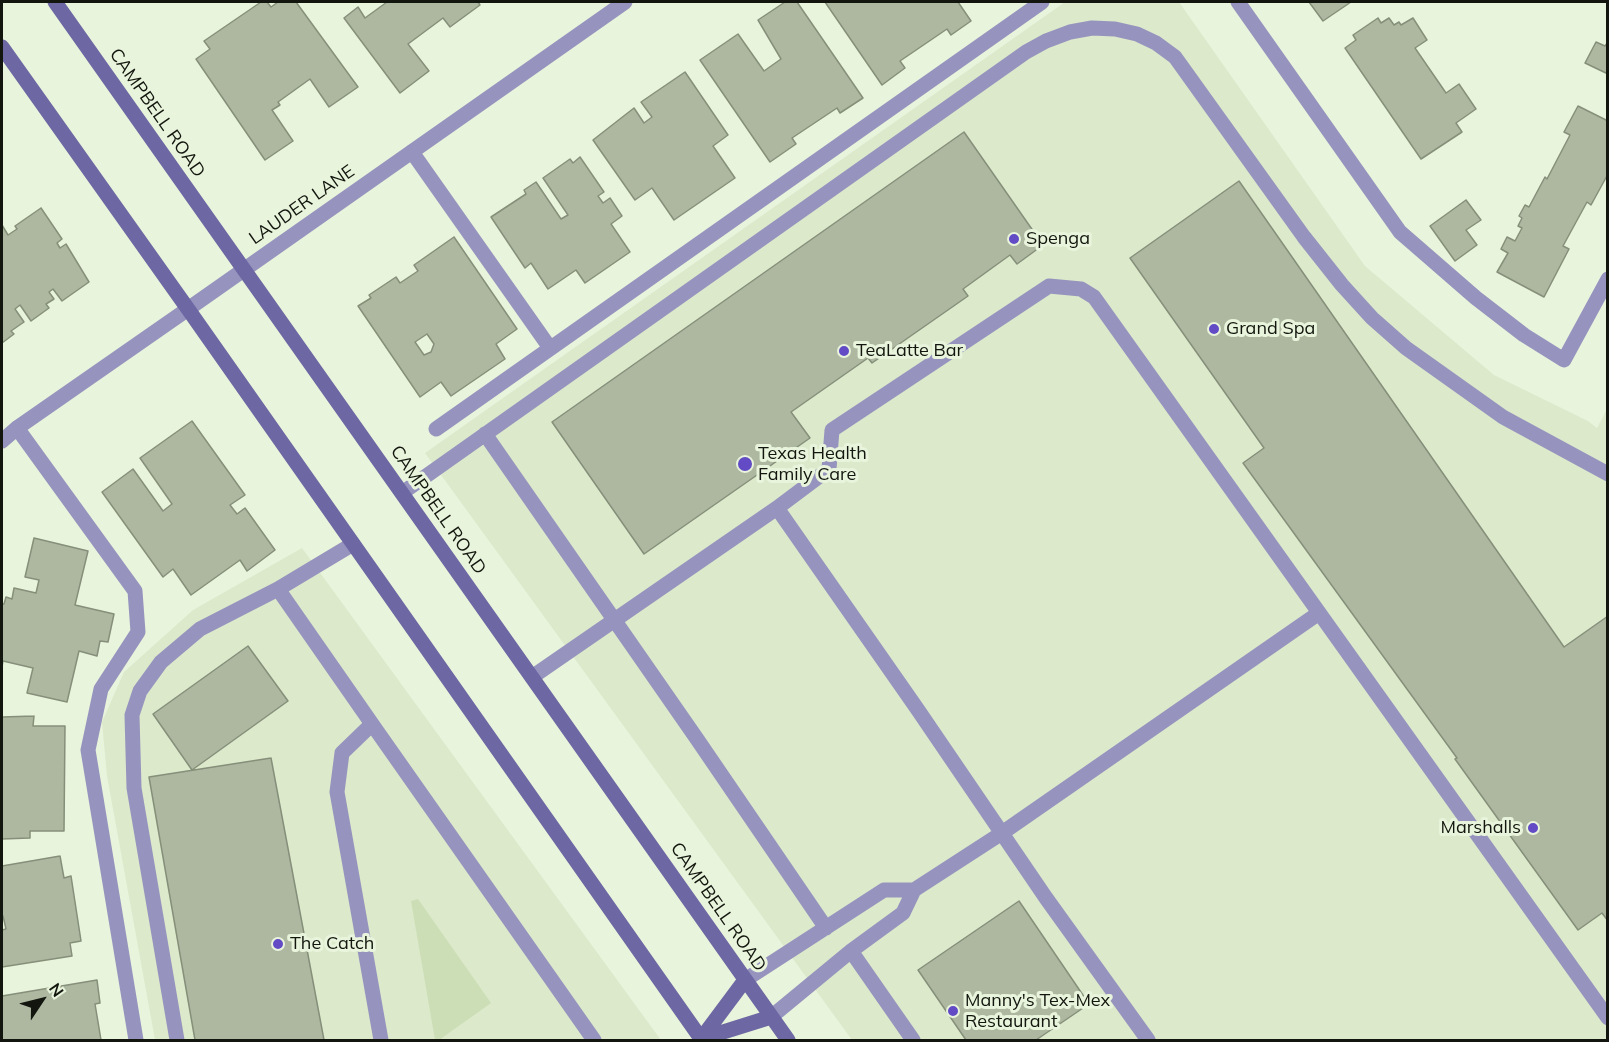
<!DOCTYPE html>
<html>
<head>
<meta charset="utf-8">
<style>
  body { margin:0 }
  #map { position:relative; width:1609px; height:1042px; overflow:hidden; background:#e9f4dc; font-family:Mulish,sans-serif }
  canvas { display:block }
  .frame { position:absolute; inset:0; border:3px solid #12160e; pointer-events:none }
  .north { position:absolute; left:12px; top:970px; width:60px; height:60px; -webkit-text-stroke:4px #e9f4dc; paint-order:stroke; rotate:55deg; font-size:16px; font-weight:700; line-height:24px; text-align:center; color:#12160e }
  .north::after { content:''; display:block; margin:auto; width:21px; height:27px; background:#12160e; clip-path:polygon(50% 0,100% 100%,50% 72%,0 100%) }
</style>
</head>
<body>
<div id="map">
<canvas width="1609" height="1042"></canvas>
<div class="frame"></div>
<div class="north">N</div>
</div>
<script>
const ctx = document.querySelector('canvas').getContext('2d');
ctx.lineJoin = 'round';
function fill(path, color) { ctx.fillStyle = color; ctx.fill(path, 'evenodd'); }
const toPath = rows => new Path2D(rows.map(r => 'M' + r).join(''));
function strokePath(path, color, width, dash) { ctx.strokeStyle = color; ctx.lineWidth = width; ctx.lineCap = dash ? 'butt' : 'round'; ctx.setLineDash(dash || []); ctx.stroke(path); }
function write(font, color, halo, rows, align = 'center') {
  ctx.font = font + ' Mulish,sans-serif'; ctx.lineWidth = 6; ctx.setLineDash([]); ctx.textBaseline = 'middle'; ctx.strokeStyle = halo; ctx.fillStyle = color; for (const [text, x, y, turn = 0] of rows) {
    ctx.save(); ctx.translate(x, y); ctx.rotate((+turn || 0) * Math.PI / 180); ctx.textAlign = isNaN(turn) ? turn : align; if (halo) ctx.strokeText(text, 0, 0); ctx.fillText(text, 0, 0); ctx.restore();
  }
}
fill(toPath([
  [1065,2,1179,2,1365,266,1494,375,1588,421,1597,428,1607,409,1607,1040,852,1040,425,453],
  [302,548,661,1040,155,1040,107,776,102,722,124,672,193,610]
]), '#dce9cb');
fill(toPath([
  [418,899,491,1003,439,1040,435,1040,411,901]
]), '#ccdeb6');
const building = toPath([
  [261,2,267,2,271,7,278,2,296,2,358,87,329,107,310,79,278,102,280,105,272,110,293,141,265,160,196,59,210,49,204,41,261,2],
  [387,2,478,2,480,5,450,27,443,18,408,44,429,71,400,93,344,18,358,7,365,18,387,2],
  [785,2,797,2,863,98,840,113,837,108,792,138,796,144,770,162,700,60,738,34,764,71,781,59,758,20,785,2],
  [825,2,958,2,971,21,951,35,947,29,900,61,905,68,882,85,825,2],
  [1309,2,1351,2,1323,21,1309,2],
  [1378,18,1381,23,1389,18,1394,25,1399,22,1401,25,1413,18,1427,40,1415,48,1446,93,1459,84,1476,109,1456,123,1462,132,1421,159,1345,48,1356,40,1353,35,1378,18],
  [1596,42,1605,46,1608,42,1608,74,1585,63,1596,42],
  [685,72,728,135,713,146,735,178,674,220,652,188,635,200,593,140,634,108,644,123,652,117,641,102,685,72],
  [1578,106,1608,121,1608,174,1591,205,1587,202,1563,246,1569,249,1544,297,1497,272,1508,253,1501,249,1507,237,1515,241,1522,228,1518,226,1522,218,1519,216,1525,205,1529,207,1545,177,1547,179,1570,135,1564,132,1578,106],
  [964,132,1043,245,1017,264,1010,255,963,289,968,296,872,363,868,358,791,412,810,438,644,554,552,422,964,132],
  [580,157,604,192,598,196,603,203,610,198,622,216,611,224,630,252,585,283,576,270,548,289,531,263,525,268,491,217,526,194,524,190,536,182,561,219,568,215,543,178,570,159,573,163,580,157],
  [1239,181,1564,647,1608,616,1608,921,1602,913,1578,930,1455,759,1457,758,1243,463,1264,448,1130,258,1239,181],
  [1466,200,1481,220,1466,230,1477,245,1455,261,1430,226,1466,200],
  [41,208,62,239,57,243,60,248,66,244,89,282,62,301,53,289,49,292,54,299,46,304,49,308,31,321,20,305,15,309,24,322,11,331,14,334,2,343,2,225,8,235,17,229,15,226,41,208],
  [454,237,517,329,496,344,505,359,451,396,441,382,420,397,358,306,371,298,369,295,396,277,400,283,418,271,414,265,454,237],
  [427,334,434,344,431,352,424,355,415,342,427,334],
  [192,421,245,495,230,505,237,514,245,508,275,550,247,571,240,560,191,595,173,569,163,577,102,492,133,469,163,511,172,504,140,458,192,421],
  [34,538,88,551,75,605,114,614,108,642,100,641,97,656,79,651,67,702,27,693,33,668,3,661,2,667,2,604,4,604,6,597,12,599,14,588,36,593,39,580,25,577,34,538],
  [248,646,288,701,192,770,153,714,248,646],
  [34,716,33,726,65,726,64,831,30,831,30,838,2,839,2,717,34,716],
  [271,758,324,1040,195,1040,149,777,271,758],
  [60,856,64,878,71,876,81,941,70,943,72,956,2,967,2,930,6,929,3,916,2,917,2,866,60,856],
  [1019,901,1089,1004,1036,1040,966,1040,918,970,1019,901],
  [97,980,100,1003,95,1004,101,1040,2,1040,2,996,97,980]
]);
fill(building, '#aeb8a1');
strokePath(building, '#858f7a', 1.5);
strokePath(toPath([
  [1238,2,1400,232,1476,298,1524,335,1564,360,1608,279],
  [412,152,550,348],
  [17,428,135,591,138,632,101,689,88,750,136,1040],
  [436,429,1042,2],
  [485,434,697,739,826,928],
  [402,493,1026,52,1046,41,1070,32,1092,28,1115,29,1137,34,1156,43,1175,57,1304,237,1342,285,1372,318,1406,348,1503,417,1608,474],
  [777,508,918,710,1046,898,1148,1040],
  [353,544,278,589,372,724,342,753,337,792,381,1040],
  [532,677,777,508,829,469,832,430,1049,286,1081,289,1094,297,1608,1018],
  [372,724,594,1040],
  [851,951,913,1040],
  [745,980,884,890,914,890],
  [771,1017,851,951,903,913,914,890,1002,833,1319,613],
  [177,1040,134,788,132,715,140,691,161,662,200,629,278,589]
]), '#9694be', 15);
strokePath(toPath([
  [2,441,17,428,188,309,625,2]
]), '#9694be', 15);
strokePath(toPath([
  [55,2,788,1040],
  [2,47,188,309,702,1040],
  [701,1039,745,980],
  [701,1039,771,1017]
]), '#6d68a3', 15);
for (const [x, y, r, color] of [
  [1014,239,6,"#624bc4"],
  [1214,329,6,"#624bc4"],
  [844,351,6,"#624bc4"],
  [745,464,8,"#624bc4"],
  [1533,828,6,"#624bc4"],
  [278,944,6,"#624bc4"],
  [953,1011,6,"#624bc4"]
]) { const dot = new Path2D(); dot.arc(x, y, r, 0, 2 * Math.PI); ctx.fillStyle = color; ctx.fill(dot); strokePath(dot, '#e9f4dc', 2); }
write('18px', '#12160e', '#e9f4dc', [
  ["CAMPBELL ROAD",157,113,55],
  ["LAUDER LANE",302,205,-35],
  ["CAMPBELL ROAD",438,510,55],
  ["CAMPBELL ROAD",718,907,55]
]);
write('18px', '#12160e', '#e9f4dc', [
  ["Spenga",1026,239],
  ["Grand Spa",1226,329],
  ["TeaLatte Bar",856,351],
  ["Texas Health",758,454],
  ["Family Care",758,475],
  ["Marshalls",1521,828,"right"],
  ["The Catch",290,944],
  ["Manny's Tex-Mex",965,1001],
  ["Restaurant",965,1022]
], 'left');
</script>
</body>
</html>
